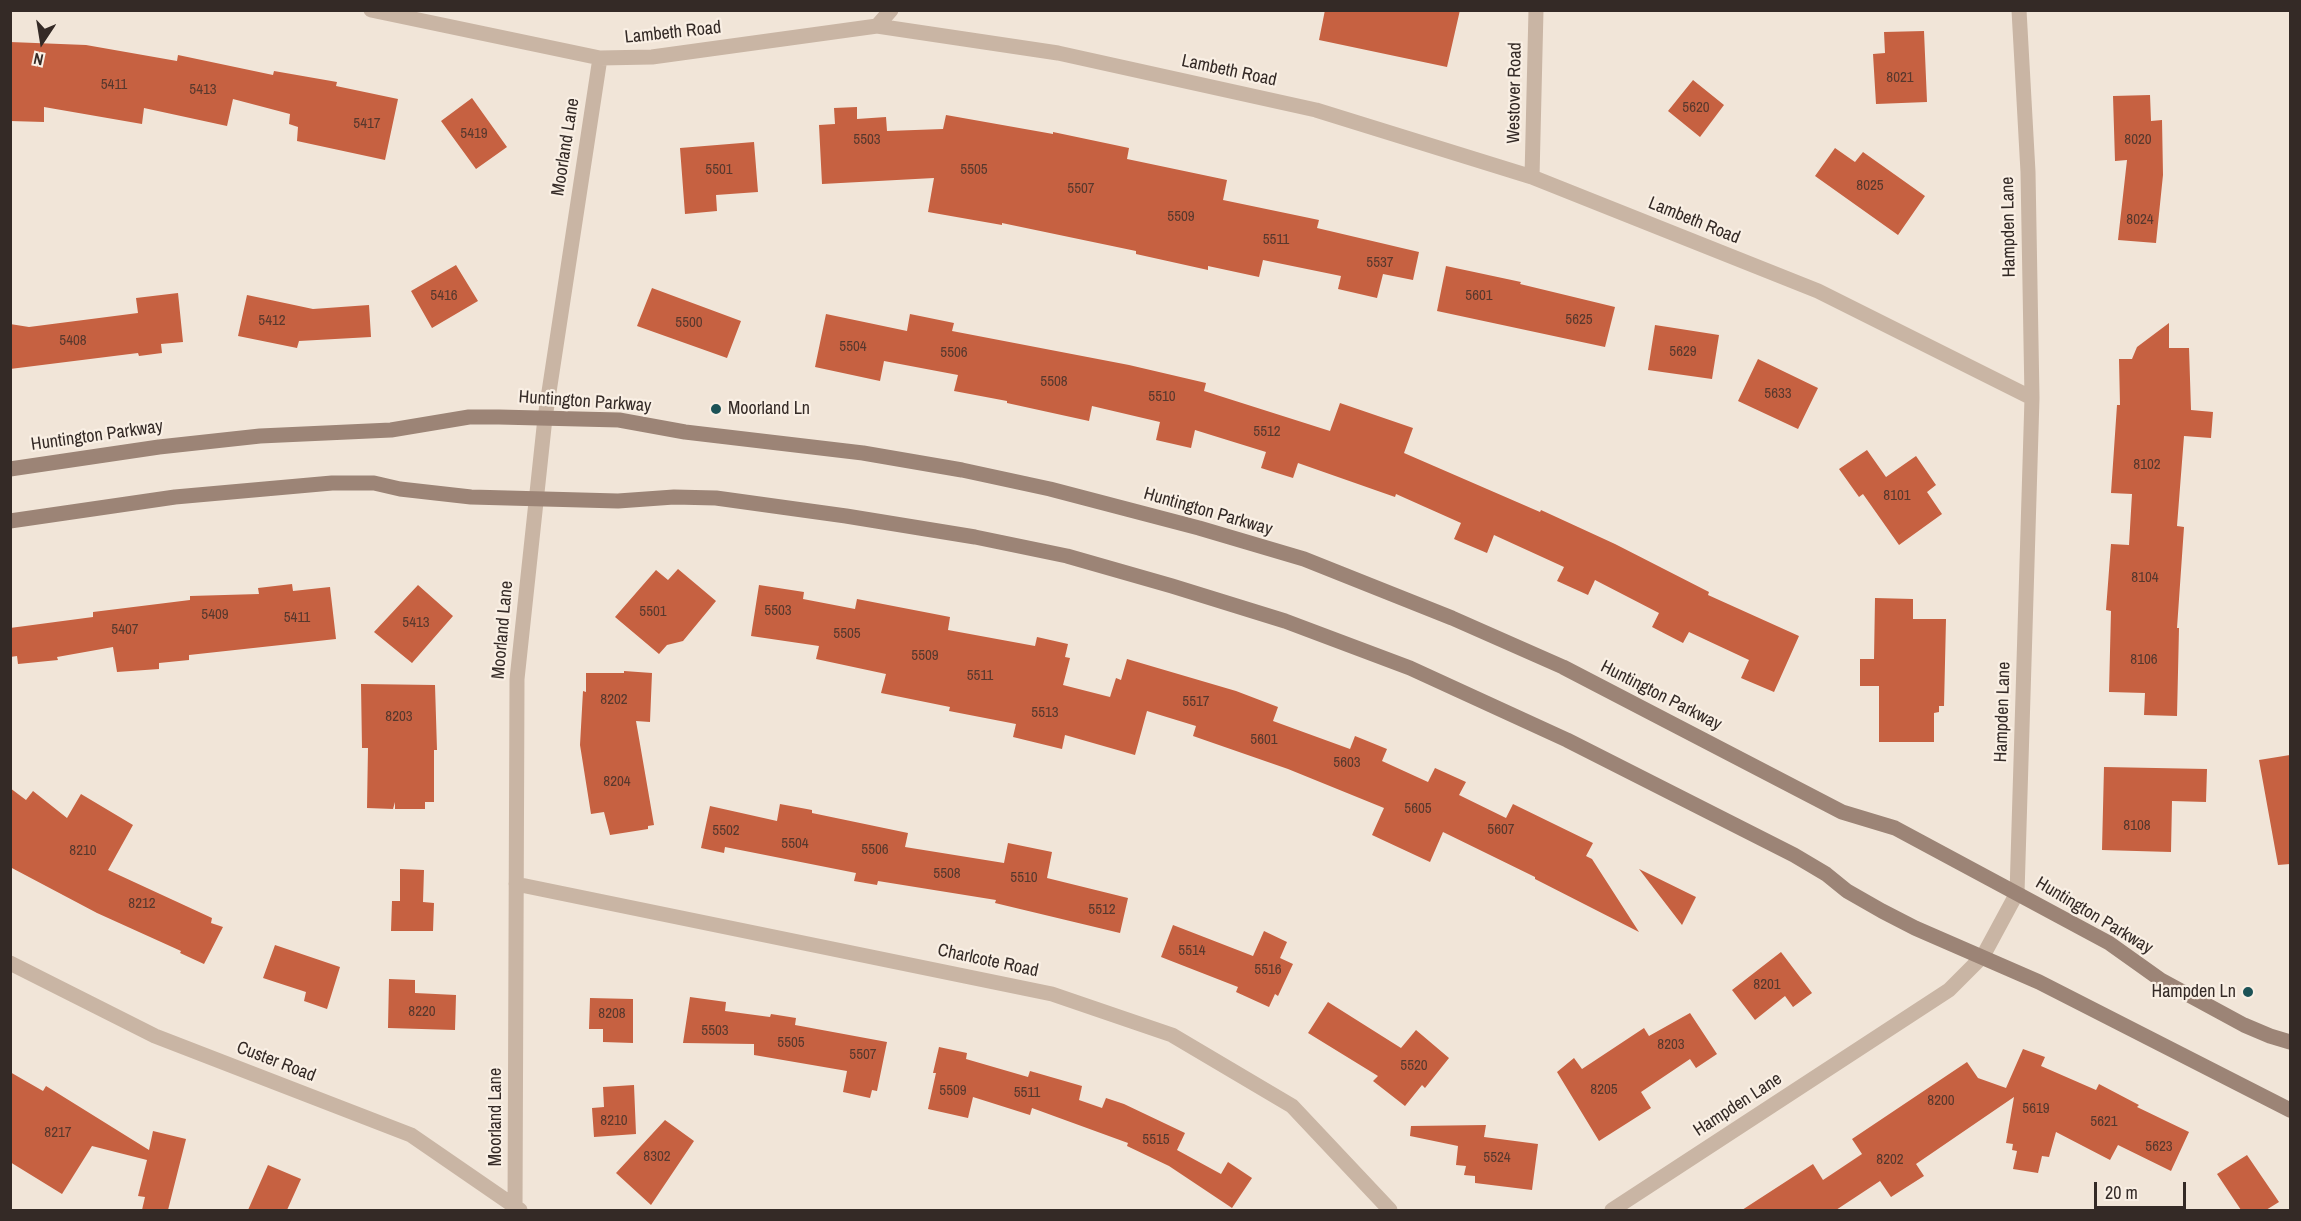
<!DOCTYPE html>
<html>
<head>
<meta charset="utf-8">
<style>
  body { margin:0 }
  #map { position:relative; width:2301px; height:1221px; overflow:hidden; background:#f1e5d8; font-family:"Archivo Narrow",sans-serif }
  canvas { display:block }
  .frame { position:absolute; inset:0; border:12px solid #342a26; pointer-events:none }
  .north { position:absolute; left:12px; top:12px; width:60px; height:60px; -webkit-text-stroke:4px #f9efe4; paint-order:stroke; rotate:192deg; font-size:16px; font-weight:700; line-height:24px; text-align:center; color:#342a26 }
  .north::after { content:''; display:block; margin:auto; width:21px; height:27px; background:#342a26; clip-path:polygon(50% 0,100% 100%,50% 72%,0 100%) }
  .scale { position:absolute; left:2094px; top:1182px; width:92px; height:27px; box-sizing:border-box; border:3px solid #342a26; border-top:0; padding-left:8px; font-size:18px; line-height:21px; white-space:nowrap; color:#342a26; -webkit-text-stroke:4px #f9efe4; paint-order:stroke }
</style>
</head>
<body>
<div id="map">
<canvas width="2301" height="1221"></canvas>
<div class="frame"></div>
<div class="north">N</div>
<div class="scale">20 m</div>
</div>
<script>
const ctx = document.querySelector('canvas').getContext('2d');
ctx.lineJoin = 'round';
function fill(path, color) { ctx.fillStyle = color; ctx.fill(path, 'evenodd'); }
const toPath = rows => new Path2D(rows.map(r => 'M' + r).join(''));
function strokePath(path, color, width, dash) { ctx.strokeStyle = color; ctx.lineWidth = width; ctx.lineCap = dash ? 'butt' : 'round'; ctx.setLineDash(dash || []); ctx.stroke(path); }
function write(font, color, halo, rows, align = 'center') {
  ctx.font = font + ' "Archivo Narrow",sans-serif'; ctx.lineWidth = 4.5; ctx.setLineDash([]); ctx.textBaseline = 'middle'; ctx.strokeStyle = halo; ctx.fillStyle = color; for (const [text, x, y, turn = 0] of rows) {
    ctx.save(); ctx.translate(x, y); ctx.rotate((+turn || 0) * Math.PI / 180); ctx.textAlign = isNaN(turn) ? turn : align; if (halo) ctx.strokeText(text, 0, 0); ctx.fillText(text, 0, 0); ctx.restore();
  }
}
fill(toPath([
  [1325,10,1460,10,1447,67,1319,40],
  [1924,31,1927,102,1876,104,1873,54,1885,53,1884,32],
  [10,42,86,45,177,61,178,55,273,75,274,71,337,82,336,86,398,99,385,160,297,141,298,127,289,124,290,114,233,99,227,126,144,108,142,124,44,107,44,122,10,121],
  [1693,80,1724,105,1700,137,1668,111],
  [2150,95,2151,121,2162,120,2163,175,2156,243,2118,240,2127,160,2115,161,2113,96],
  [472,98,507,147,476,169,441,121],
  [857,107,857,119,886,117,887,131,943,129,946,115,1053,134,1053,132,1129,148,1127,159,1227,180,1223,200,1319,220,1317,228,1419,252,1413,280,1383,274,1377,298,1338,289,1341,276,1263,260,1259,277,1208,266,1208,270,1136,254,1136,251,1002,223,1002,225,928,212,934,178,822,184,819,125,835,124,834,108],
  [754,142,758,192,716,195,717,211,685,214,680,148],
  [1835,148,1855,162,1863,152,1925,196,1898,235,1815,176],
  [456,265,478,301,432,328,411,291],
  [1446,266,1521,282,1520,284,1615,307,1605,347,1437,311],
  [652,288,741,321,727,358,637,326],
  [178,293,183,342,161,344,162,353,139,356,138,353,10,369,10,324,29,327,138,313,136,298],
  [247,295,313,309,369,305,371,337,299,341,297,348,238,336],
  [826,314,907,331,910,314,954,323,952,331,1129,365,1206,383,1204,391,1330,431,1340,403,1413,428,1404,453,1540,512,1541,510,1615,544,1709,592,1708,595,1799,636,1774,692,1741,678,1749,660,1689,632,1683,643,1652,627,1659,613,1595,580,1588,595,1557,581,1564,567,1494,535,1487,553,1454,539,1461,523,1396,494,1395,497,1298,463,1293,478,1261,468,1266,452,1195,430,1191,448,1156,440,1160,422,1092,406,1089,421,1007,403,1007,401,954,391,958,375,884,361,880,381,815,367],
  [2169,323,2169,348,2189,348,2191,410,2213,412,2211,438,2184,436,2177,526,2184,527,2177,628,2179,628,2177,716,2144,715,2145,693,2109,692,2111,611,2106,610,2111,544,2129,545,2132,494,2111,493,2117,405,2120,405,2119,359,2132,359,2137,347],
  [1655,325,1719,335,1712,379,1648,370],
  [1758,359,1818,388,1798,429,1738,401],
  [1867,450,1886,477,1916,456,1936,485,1927,492,1942,514,1899,545,1863,494,1859,497,1839,469],
  [678,569,716,601,683,641,667,645,659,654,615,617,656,570,668,580],
  [292,584,293,591,330,587,336,639,189,655,189,660,159,663,159,669,117,672,113,647,57,657,58,660,18,664,17,656,10,657,10,628,93,617,93,612,190,600,190,596,259,594,258,588],
  [418,585,453,616,412,663,374,632],
  [759,585,804,592,803,599,855,609,857,599,950,617,948,630,1035,646,1037,637,1068,644,1065,657,1070,658,1063,685,1110,697,1116,678,1121,680,1127,659,1236,691,1278,707,1273,721,1350,749,1355,736,1387,749,1382,761,1428,782,1435,768,1466,782,1459,795,1506,818,1513,804,1593,843,1586,856,1592,859,1639,932,1535,879,1535,877,1443,832,1430,862,1372,835,1384,808,1288,769,1193,736,1196,726,1147,711,1135,755,1065,735,1062,749,1013,737,1016,724,949,711,950,707,881,693,886,674,816,659,819,646,751,636],
  [1875,598,1913,599,1913,619,1946,619,1944,706,1939,706,1939,712,1934,713,1934,742,1879,742,1879,686,1860,686,1860,659,1874,659],
  [624,671,652,673,650,722,636,721,654,825,648,826,648,829,610,835,604,812,591,814,580,745,583,691,586,692,586,673,624,673],
  [361,684,435,685,437,750,434,750,434,802,425,802,425,809,395,809,395,802,393,809,367,808,368,748,362,748],
  [2290,755,2290,864,2278,865,2259,760],
  [2104,767,2207,769,2206,802,2172,801,2171,852,2102,850],
  [10,788,26,800,33,791,67,818,81,794,133,825,108,870,212,918,211,923,223,927,204,964,180,953,181,951,97,913,10,867],
  [780,804,812,810,812,813,908,833,905,847,1004,863,1008,843,1052,852,1047,878,1128,898,1120,933,995,903,996,900,878,881,877,885,854,881,856,873,725,847,724,853,701,848,710,806,777,821],
  [400,869,424,870,423,902,434,903,433,931,391,931,392,901,400,901],
  [1639,869,1696,897,1682,925],
  [1173,925,1253,956,1264,931,1287,942,1280,958,1293,964,1278,996,1275,994,1269,1007,1236,992,1238,987,1161,957],
  [275,945,340,967,327,1009,304,1001,306,992,263,978],
  [1781,952,1812,993,1793,1007,1785,996,1755,1020,1732,990],
  [389,979,415,980,415,993,456,995,455,1030,388,1028],
  [690,997,726,1002,725,1011,770,1017,771,1014,796,1018,795,1025,887,1042,877,1091,872,1090,870,1098,843,1092,847,1071,754,1055,754,1044,683,1043],
  [590,998,633,999,633,1043,603,1042,603,1029,589,1029],
  [1328,1002,1401,1048,1416,1030,1449,1058,1425,1088,1422,1085,1405,1106,1373,1081,1378,1076,1308,1033],
  [1690,1013,1717,1054,1696,1068,1690,1059,1641,1092,1651,1108,1599,1141,1557,1072,1574,1058,1582,1069,1644,1028,1649,1036],
  [939,1047,967,1053,966,1059,1028,1077,1030,1071,1082,1086,1079,1100,1102,1108,1106,1098,1124,1104,1185,1133,1177,1150,1221,1174,1228,1162,1252,1178,1232,1208,1169,1166,1127,1146,1128,1143,1032,1108,1030,1115,973,1097,968,1118,928,1109,936,1073,933,1073],
  [2023,1049,2045,1057,2041,1066,2096,1090,2099,1084,2139,1105,2137,1107,2189,1132,2171,1171,2118,1145,2110,1160,2056,1132,2049,1157,2042,1156,2038,1173,2013,1169,2017,1151,2012,1150,2013,1144,2006,1143,2014,1097,1916,1164,1924,1176,1891,1197,1880,1181,1836,1210,1742,1210,1813,1164,1823,1180,1862,1154,1852,1139,1967,1062,1978,1078,2006,1088],
  [10,1072,43,1091,46,1086,149,1150,153,1131,186,1139,168,1210,142,1210,145,1197,138,1196,147,1160,92,1146,62,1194,10,1162],
  [634,1085,636,1134,594,1137,592,1108,604,1107,603,1087],
  [665,1120,694,1141,651,1205,616,1173],
  [1486,1125,1484,1137,1538,1144,1532,1190,1475,1183,1475,1176,1464,1175,1466,1166,1456,1165,1458,1146,1410,1136,1411,1126],
  [2247,1155,2279,1202,2266,1210,2241,1210,2217,1174],
  [268,1165,301,1179,287,1210,248,1210]
]), '#c66141');
strokePath(toPath([
  [371,10,600,58,652,57,877,26,1058,53,1316,110,1532,177,1818,291,2032,398],
  [877,26,891,10],
  [1532,177,1536,10],
  [516,884,1052,994,1172,1035,1292,1106,1390,1210],
  [10,963,155,1036,411,1135,520,1210],
  [515,1210,517,679,545,418,600,58],
  [1612,1210,1949,990,1983,956,2017,893,2032,398,2028,172,2019,10]
]), '#c9b5a4', 15);
strokePath(toPath([
  [10,469,159,447,260,436,391,430,469,417,499,417,619,420,685,432,863,453,962,470,1050,489,1199,528,1304,559,1452,618,1563,667,1842,812,1895,828,2109,943,2161,980,2244,1025,2270,1036,2290,1042],
  [10,521,175,497,332,483,374,483,400,489,471,497,618,501,674,497,716,498,846,516,975,537,1067,556,1172,586,1285,621,1410,668,1567,740,1794,855,1826,874,1847,891,1882,911,1915,928,2039,982,2290,1110]
]), '#9c8476', 15);
for (const [x, y, r, color] of [
  [716,409,6,"#1c5256"],
  [2248,992,6,"#1c5256"]
]) { const dot = new Path2D(); dot.arc(x, y, r, 0, 2 * Math.PI); ctx.fillStyle = color; ctx.fill(dot); strokePath(dot, '#f9efe4', 2); }
write('15px', '#58382d', null, [
  ["8021",1900,78],
  ["5411",114,85],
  ["5413",203,90],
  ["5620",1696,108],
  ["5417",367,124],
  ["5419",474,134],
  ["5503",867,140],
  ["8020",2138,140],
  ["5501",719,170],
  ["5505",974,170],
  ["8025",1870,186],
  ["5507",1081,189],
  ["5509",1181,217],
  ["8024",2140,220],
  ["5511",1276,240],
  ["5537",1380,263],
  ["5416",444,296],
  ["5601",1479,296],
  ["5625",1579,320],
  ["5412",272,321],
  ["5500",689,323],
  ["5408",73,341],
  ["5504",853,347],
  ["5629",1683,352],
  ["5506",954,353],
  ["5508",1054,382],
  ["5633",1778,394],
  ["5510",1162,397],
  ["5512",1267,432],
  ["8102",2147,465],
  ["8101",1897,496],
  ["8104",2145,578],
  ["5503",778,611],
  ["5501",653,612],
  ["5409",215,615],
  ["5411",297,618],
  ["5413",416,623],
  ["5407",125,630],
  ["5505",847,634],
  ["5509",925,656],
  ["8106",2144,660],
  ["5511",980,676],
  ["8202",614,700],
  ["5517",1196,702],
  ["5513",1045,713],
  ["8203",399,717],
  ["5601",1264,740],
  ["5603",1347,763],
  ["8204",617,782],
  ["5605",1418,809],
  ["8108",2137,826],
  ["5607",1501,830],
  ["5502",726,831],
  ["5504",795,844],
  ["5506",875,850],
  ["8210",83,851],
  ["5508",947,874],
  ["5510",1024,878],
  ["8212",142,904],
  ["5512",1102,910],
  ["5514",1192,951],
  ["5516",1268,970],
  ["8201",1767,985],
  ["8220",422,1012],
  ["8208",612,1014],
  ["5503",715,1031],
  ["5505",791,1043],
  ["8203",1671,1045],
  ["5507",863,1055],
  ["5520",1414,1066],
  ["8205",1604,1090],
  ["5509",953,1091],
  ["5511",1027,1093],
  ["8200",1941,1101],
  ["5619",2036,1109],
  ["8210",614,1121],
  ["5621",2104,1122],
  ["8217",58,1133],
  ["5515",1156,1140],
  ["5623",2159,1147],
  ["8302",657,1157],
  ["5524",1497,1158],
  ["8202",1890,1160]
]);
write('18px', '#342a26', '#f9efe4', [
  ["Lambeth Road",673,33,-6],
  ["Lambeth Road",1229,71,12],
  ["Westover Road",1515,93,-89],
  ["Moorland Lane",566,147,-81],
  ["Lambeth Road",1694,221,22],
  ["Hampden Lane",2009,227,-91],
  ["Huntington Parkway",585,402,4],
  ["Huntington Parkway",97,436,-8],
  ["Huntington Parkway",1208,512,16],
  ["Moorland Lane",503,630,-85],
  ["Huntington Parkway",1661,696,27],
  ["Hampden Lane",2003,712,-88],
  ["Huntington Parkway",2094,916,31],
  ["Charlcote Road",988,961,12],
  ["Custer Road",276,1062,21],
  ["Hampden Lane",1738,1105,-33],
  ["Moorland Lane",496,1117,-90]
]);
write('18px', '#342a26', '#f9efe4', [
  ["Moorland Ln",728,409],
  ["Hampden Ln",2236,992,"right"]
], 'left');
</script>
</body>
</html>
